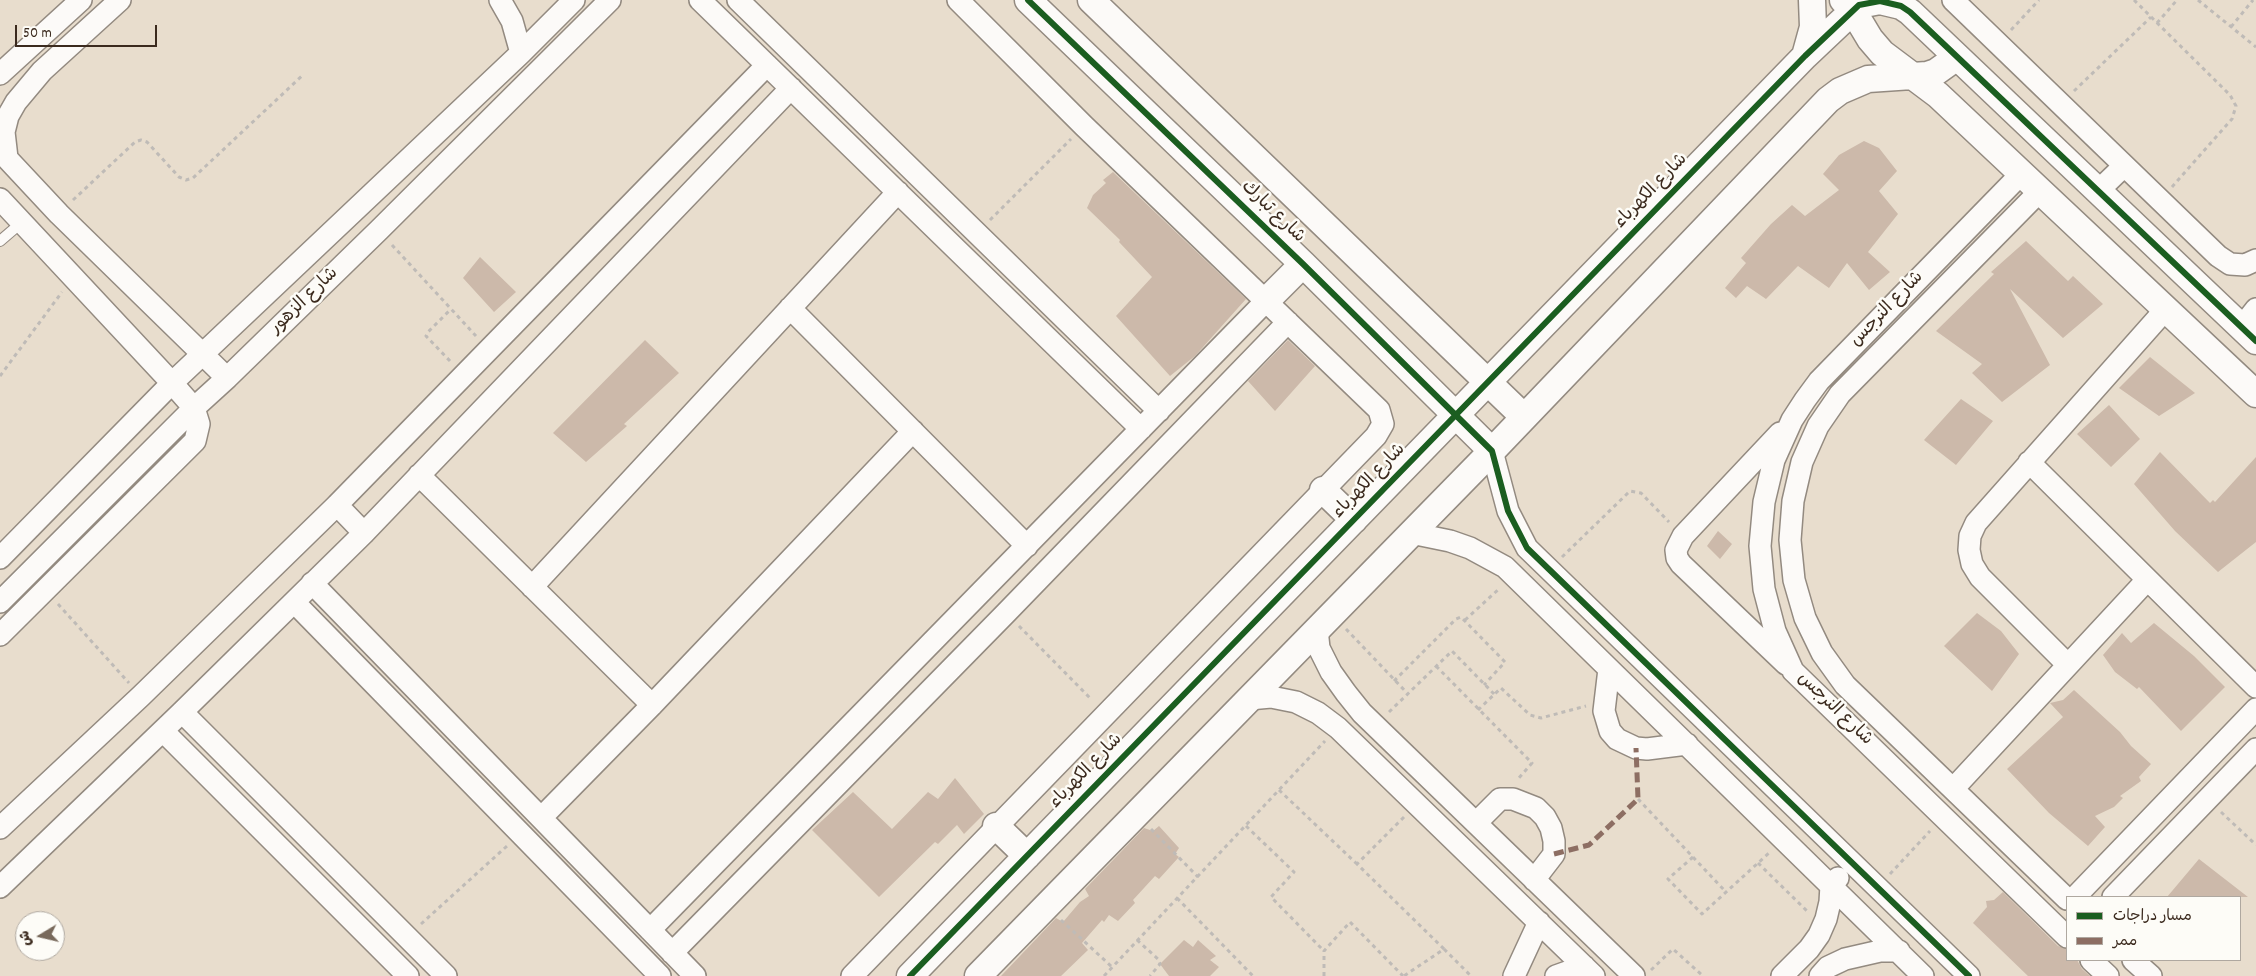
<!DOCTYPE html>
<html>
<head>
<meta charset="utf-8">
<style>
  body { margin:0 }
  #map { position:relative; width:2256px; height:976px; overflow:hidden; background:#e8ddcd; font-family:Dekko,"Playpen Sans Arabic",sans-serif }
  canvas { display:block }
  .legend { position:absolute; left:2066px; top:896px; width:175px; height:65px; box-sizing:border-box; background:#fdfcf7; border:1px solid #afa8a0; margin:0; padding:6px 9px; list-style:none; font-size:15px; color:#3b2a1e }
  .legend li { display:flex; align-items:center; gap:10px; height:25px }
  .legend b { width:25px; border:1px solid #afa8a0 }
  .north { position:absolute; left:15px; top:911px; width:50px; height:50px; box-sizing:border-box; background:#fdfcf7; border:1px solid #afa8a0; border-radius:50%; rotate:261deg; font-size:14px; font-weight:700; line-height:20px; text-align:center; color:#3b2a1e }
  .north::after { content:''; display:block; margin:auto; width:18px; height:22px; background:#78695b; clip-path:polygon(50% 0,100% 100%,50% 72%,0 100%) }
  .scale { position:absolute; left:15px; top:25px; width:142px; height:22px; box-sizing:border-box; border:2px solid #3b2a1e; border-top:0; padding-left:6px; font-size:15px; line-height:18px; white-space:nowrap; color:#3b2a1e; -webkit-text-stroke:4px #fdfcf7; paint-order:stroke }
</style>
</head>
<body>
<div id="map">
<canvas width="2256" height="976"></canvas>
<ul class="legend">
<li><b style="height:6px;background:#1b5e20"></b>مسار دراجات</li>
<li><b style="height:6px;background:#8d6e63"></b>ممر</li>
</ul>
<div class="north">ش</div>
<div class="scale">50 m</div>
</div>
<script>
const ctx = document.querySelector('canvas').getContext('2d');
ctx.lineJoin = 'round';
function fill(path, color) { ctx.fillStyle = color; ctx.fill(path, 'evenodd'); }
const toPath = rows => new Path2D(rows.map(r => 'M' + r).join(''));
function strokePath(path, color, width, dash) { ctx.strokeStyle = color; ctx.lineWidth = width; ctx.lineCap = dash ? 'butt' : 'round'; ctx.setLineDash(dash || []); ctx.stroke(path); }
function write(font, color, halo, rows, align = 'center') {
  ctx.font = font + ' Dekko,"Playpen Sans Arabic",sans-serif'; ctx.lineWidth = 5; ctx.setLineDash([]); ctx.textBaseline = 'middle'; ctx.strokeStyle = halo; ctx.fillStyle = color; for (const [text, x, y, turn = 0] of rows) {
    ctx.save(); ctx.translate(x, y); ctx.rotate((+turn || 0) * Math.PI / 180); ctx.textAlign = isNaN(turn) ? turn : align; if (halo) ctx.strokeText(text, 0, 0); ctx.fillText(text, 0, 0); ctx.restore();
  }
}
fill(toPath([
  [1864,141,1879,148,1897,171,1879,191,1898,214,1868,252,1890,272,1869,290,1847,263,1829,288,1798,266,1766,299,1747,286,1736,298,1725,288,1746,263,1741,258,1771,224,1792,205,1805,216,1839,190,1823,174,1839,155],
  [1113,172,1246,299,1195,356,1170,376,1116,316,1152,277,1119,242,1120,240,1087,208,1093,195,1106,183,1103,180],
  [2026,241,2068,281,2073,276,2103,304,2063,338,2010,289,2050,365,2002,402,1972,373,1982,364,1936,331,1994,274,1991,272],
  [480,257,516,292,494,312,463,278],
  [645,340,679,373,624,424,627,426,586,462,553,433],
  [1288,340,1315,366,1275,411,1248,381],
  [2150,357,2195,393,2159,416,2119,388],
  [1961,399,1993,421,1956,465,1924,440],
  [2109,405,2140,439,2111,467,2077,434],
  [2160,452,2210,503,2213,500,2215,502,2256,457,2256,542,2218,572,2175,531,2134,484],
  [1718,531,1732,544,1720,559,1707,546],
  [1977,613,2001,631,2019,654,1992,691,1944,646],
  [2154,623,2194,656,2225,687,2181,731,2139,687,2137,689,2115,672,2103,655,2122,633,2131,643],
  [2074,690,2120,732,2131,746,2151,764,2139,777,2141,781,2120,796,2123,798,2114,807,2095,816,2105,827,2088,846,2049,813,2007,769,2063,717,2050,703,2063,700],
  [955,778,984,814,964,834,957,825,938,844,935,842,879,897,812,830,853,792,892,829,928,792,938,799],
  [1159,826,1179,848,1175,854,1179,857,1159,879,1155,876,1133,900,1135,903,1118,921,1109,915,1104,922,1102,920,1082,943,1088,950,1061,976,1001,976,1056,918,1063,922,1080,902,1089,896,1085,889,1144,828,1153,831],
  [2199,859,2248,897,2167,897],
  [2003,892,2058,946,2067,949,2067,960,2077,960,2082,969,2090,976,2028,976,1973,923,1987,907,1986,901,1994,900],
  [1184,940,1193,947,1198,940,1216,956,1210,960,1219,967,1210,976,1169,976,1160,964]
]), '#ccb9aa');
const service = toPath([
  [0,241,21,223]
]);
const minor = toPath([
  [500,0,512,21,521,53],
  [700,0,1141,429],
  [738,0,1159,411],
  [1953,0,2218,256,2230,264,2245,265,2256,260],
  [0,74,81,0],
  [0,151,59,214,227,378],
  [7,158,4,132,8,116,16,102,42,71,120,0],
  [2021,174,1819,381,1805,400,1792,420,1774,460,1764,502,1760,546,1764,589,1775,631,1793,671,2067,937],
  [2098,191,2124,166],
  [2039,192,1840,394,1818,426,1802,462,1793,501,1790,540,1794,580,1805,618,1822,653,1845,685,2067,899],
  [0,199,172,383,194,408,199,424,195,441,0,635],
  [790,308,1027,546],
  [2241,328,2256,309],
  [1780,433,1683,536,1676,550,1677,558,1681,564,1786,664],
  [1492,451,1508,511,1527,548,1969,976],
  [2029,462,2256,687],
  [419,475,652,705],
  [337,505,364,533],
  [1411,533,1450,541,1470,548,1505,567,1923,976],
  [0,558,172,383,521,53,574,0],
  [312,583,695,976],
  [532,587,898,192],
  [0,602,194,408,227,378,379,230,610,0],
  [294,602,660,976],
  [1317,629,1319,648,1331,672,1346,693,1362,713,1634,976],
  [2068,665,1980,577,1972,564,1969,550,1970,536,1976,523,2165,310],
  [1609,669,1604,711,1610,731,1617,739,1636,748,1647,749,1687,744],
  [1249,699,1271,697,1296,702,1318,713,1338,728,1594,976],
  [182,712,446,976],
  [163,731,408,976],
  [1953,789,2147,580],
  [541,818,652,705,913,431],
  [1476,823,1500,799,1513,799,1536,808,1545,817,1551,828,1554,841,1554,854,1534,880],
  [0,828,141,696,337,505,767,65],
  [0,887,182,712,364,533,791,88],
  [2075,897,2256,709],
  [2113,897,2256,749],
  [650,930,1266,301],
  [672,953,1006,613,1288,322],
  [2091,960,2108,976],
  [2133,960,2151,976],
  [852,976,1376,436,1383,424,1379,410,1084,126,958,0],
  [1514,976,1539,922],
  [1556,976,1584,966],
  [1782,976,1809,949,1819,935,1826,919,1830,902,1831,885,1838,878],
  [1820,976,1828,967,1845,959,1880,951,1899,951]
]);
const tertiary = toPath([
  [1028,0,1303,264,1492,451],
  [1091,0,1524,417],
  [1843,0,1852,9,1870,39,1882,53,1938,95,2256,394],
  [1805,56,1813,27,1812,0],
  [1266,301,1303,264],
  [1323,490,1354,520],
  [996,826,1027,856],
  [910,976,1805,56,1859,5,1880,1,1901,6,1910,12,2256,341],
  [978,976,1492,451,1828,100,1840,91,1868,79,1927,75,1936,72,1950,62,1956,56]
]);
strokePath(service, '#938a80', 12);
strokePath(minor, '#938a80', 24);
strokePath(tertiary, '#938a80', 29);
strokePath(toPath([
  [2134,0,2230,95,2236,106,2232,119,2172,187],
  [2198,0,2256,47],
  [2157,23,2177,0],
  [2231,27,2253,0],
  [2011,30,2039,0],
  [2074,91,2151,17],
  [73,200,135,142,141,140,147,142,179,177,186,180,193,178,304,74],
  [990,220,1071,139],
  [392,245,476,336],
  [450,361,426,336,428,332,450,310],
  [0,376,62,292],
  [1562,557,1630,491,1641,493,1669,522],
  [58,604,129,683],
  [1465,620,1500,588],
  [1019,626,1092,700],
  [1346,629,1408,694],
  [1436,666,1532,763,1517,780],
  [1394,681,1456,619,1461,617,1505,662,1484,685],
  [1478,710,1501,688,1530,715,1541,718,1586,706],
  [1389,712,1452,651,1494,694],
  [1279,790,1357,864],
  [1638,799,1726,892],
  [2221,812,2256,845],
  [1404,817,1357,864,1444,949,1404,976],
  [1246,826,1294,872,1271,897,1324,951],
  [1151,829,1198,877],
  [1693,857,1668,879,1702,914,1769,853],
  [1758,863,1808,912],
  [1890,874,1930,831],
  [1177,898,1253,976],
  [1061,920,1112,967],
  [421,924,507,846],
  [1137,940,1158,959,1160,964,1150,976],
  [1444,949,1471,976],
  [1651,970,1673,949,1703,976],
  [1104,976,1325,741],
  [1324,976,1324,951,1350,922,1403,976]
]), '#bfbbb7', 3, [4, 4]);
strokePath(service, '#fcfaf8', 10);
strokePath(minor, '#fcfaf8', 21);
strokePath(tertiary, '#fcfaf8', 26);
strokePath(toPath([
  [1554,854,1589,845,1638,799,1636,748]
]), '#8d6e63', 5, [10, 5]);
strokePath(toPath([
  [1028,0,1303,264,1492,451,1508,511,1527,548,1969,976],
  [910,976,1805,56,1859,5,1880,1,1901,6,1910,12,2256,341]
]), '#1b5e20', 6);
write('18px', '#3b2a1e', '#fdfcf7', [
  ["شارع الكهرباء",1652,192,-46],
  ["شارع تبارك",1272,213,44],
  ["شارع الزهور",305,302,-44],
  ["شارع النرجس",1888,310,-46],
  ["شارع الكهرباء",1370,482,-46],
  ["شارع النرجس",1834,710,44],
  ["شارع الكهرباء",1087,772,-46]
]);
</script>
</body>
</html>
